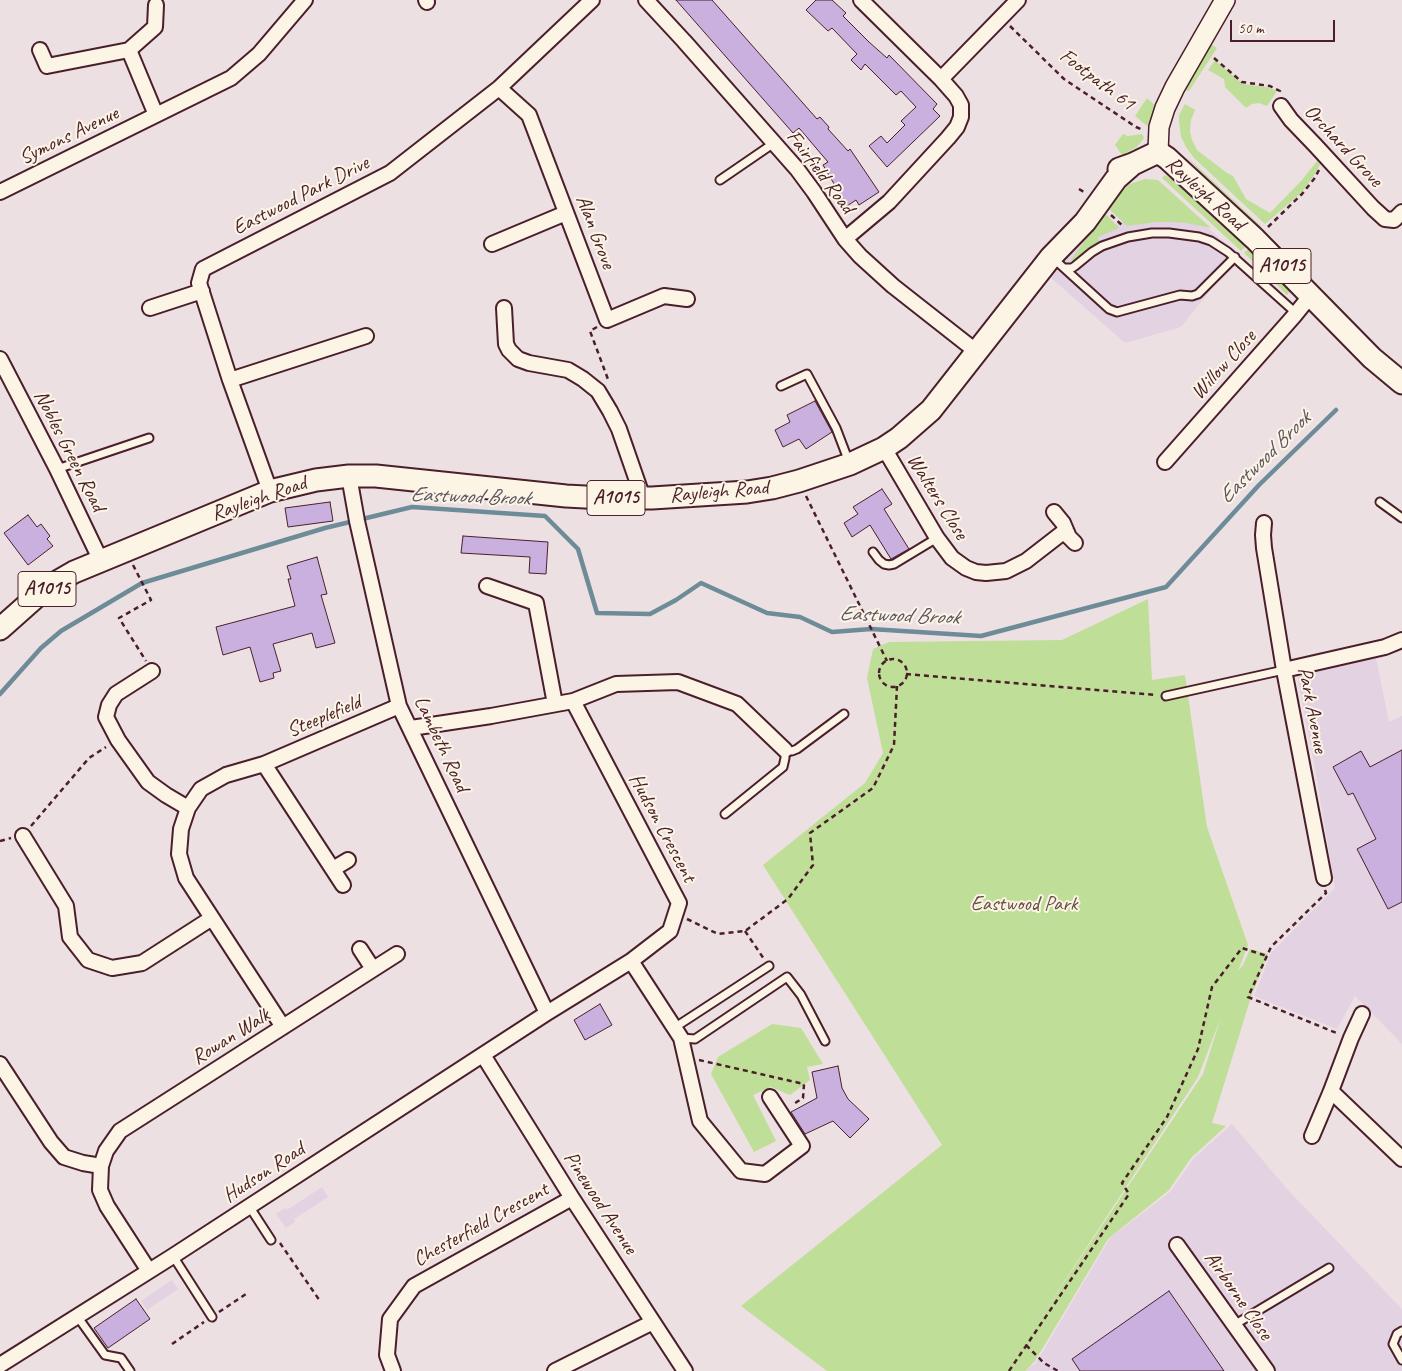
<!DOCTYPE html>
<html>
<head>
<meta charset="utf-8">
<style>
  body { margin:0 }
  #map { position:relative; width:1402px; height:1371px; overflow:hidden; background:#ede0e3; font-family:Caveat,sans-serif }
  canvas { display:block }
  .scale { position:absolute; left:1230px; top:20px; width:105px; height:22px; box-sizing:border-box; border:2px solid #4a1f2b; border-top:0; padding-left:6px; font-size:15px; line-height:18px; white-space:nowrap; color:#4a1f2b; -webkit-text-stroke:4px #fcf5e5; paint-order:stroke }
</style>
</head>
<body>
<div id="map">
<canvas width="1402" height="1371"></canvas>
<div class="scale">50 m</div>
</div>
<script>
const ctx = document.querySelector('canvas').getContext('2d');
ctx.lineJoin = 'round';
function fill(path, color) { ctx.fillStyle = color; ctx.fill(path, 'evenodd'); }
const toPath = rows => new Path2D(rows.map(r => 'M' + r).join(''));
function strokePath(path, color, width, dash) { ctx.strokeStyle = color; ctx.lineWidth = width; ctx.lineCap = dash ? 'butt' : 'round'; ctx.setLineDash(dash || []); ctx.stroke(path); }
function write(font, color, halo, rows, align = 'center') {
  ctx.font = font + ' Caveat,sans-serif'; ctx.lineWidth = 4; ctx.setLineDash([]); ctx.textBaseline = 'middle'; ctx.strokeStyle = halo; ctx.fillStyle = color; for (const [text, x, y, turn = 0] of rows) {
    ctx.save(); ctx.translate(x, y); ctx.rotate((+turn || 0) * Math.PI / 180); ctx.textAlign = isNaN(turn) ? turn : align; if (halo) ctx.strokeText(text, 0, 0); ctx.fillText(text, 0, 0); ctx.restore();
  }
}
fill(toPath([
  [1150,215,1202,223,1239,254,1181,327,1125,343,1050,277,1087,231],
  [1376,658,1389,722,1402,716,1402,1044,1355,996,1337,1029,1254,996,1271,953,1335,888,1315,769,1297,675],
  [1232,1124,1287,1189,1402,1309,1402,1371,1024,1371,1036,1363,1110,1238,1170,1192,1194,1158],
  [322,1187,328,1197,294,1219,295,1222,286,1228,276,1214,285,1208,287,1210],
  [172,1280,178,1289,147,1310,141,1301]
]), '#e2d2e2');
fill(toPath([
  [1209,43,1217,48,1189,91,1183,90],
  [1215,60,1243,84,1266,87,1277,91,1267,106,1259,103,1252,104,1246,108,1225,87,1224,79,1208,70],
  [1147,98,1157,107,1147,126,1135,116],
  [1185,104,1195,110,1191,120,1190,131,1192,140,1197,150,1227,173,1233,176,1246,199,1270,213,1302,180,1317,161,1320,164,1318,169,1311,180,1301,193,1265,224,1194,158,1186,147,1181,137,1179,121,1179,115],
  [1123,134,1128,136,1142,134,1144,138,1137,147,1122,155,1115,145],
  [1186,156,1262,227,1259,229,1204,176],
  [1165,175,1186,188,1246,246,1241,251,1162,178],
  [1145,179,1158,180,1211,228,1187,223,1171,222,1156,222,1127,226,1108,208,1119,194,1130,184],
  [1105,213,1119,228,1098,237,1099,245,1086,251,1072,262,1071,260],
  [1248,249,1291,291,1287,295,1244,253],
  [1148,599,1152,680,1185,675,1207,827,1248,945,1238,971,1243,965,1250,949,1268,954,1251,997,1212,1123,1226,1126,1191,1158,1169,1190,1108,1239,1035,1361,1025,1371,827,1371,741,1306,942,1145,763,865,865,783,883,753,867,678,873,649,889,642,1062,640],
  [1221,1017,1203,1074,1035,1326,1198,1077],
  [772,1024,801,1028,823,1064,807,1067,810,1080,790,1095,771,1087,753,1095,776,1141,754,1152,711,1074,718,1057]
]), '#bfde97');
strokePath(toPath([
  [0,694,41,648,61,631,142,583,325,528,412,507,545,516,578,549,597,613,650,614,676,600,701,583,767,613,800,617,832,632,871,629,981,636,1166,587,1259,485,1336,410]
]), '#6d8c98', 4.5);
const building = toPath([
  [676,0,712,0,817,119,820,117,829,127,828,129,848,151,850,149,879,192,859,205,856,200,847,206,823,165,828,162,799,128,793,133,676,0],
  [816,0,832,0,846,13,843,16,869,42,887,58,889,55,937,104,933,109,940,116,887,167,869,146,881,136,887,143,905,125,901,121,916,107,901,91,896,95,865,64,861,70,851,60,857,54,832,28,828,31,806,10,816,0],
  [815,401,832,432,806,449,799,439,783,447,775,430,790,422,787,415,815,401],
  [882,489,892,504,884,509,909,549,891,559,870,525,852,537,844,523,858,514,853,507,882,489],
  [330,502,333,521,288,527,285,508,330,502],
  [28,515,37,527,41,524,50,536,47,539,53,546,28,565,4,533,28,515],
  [463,536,548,542,546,574,529,573,530,557,461,553,463,536],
  [317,557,327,594,321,595,335,643,316,648,312,633,273,644,281,671,273,673,274,678,260,682,250,647,223,655,216,627,295,606,288,579,291,579,287,566,317,557],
  [1402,750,1402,902,1388,909,1357,849,1376,839,1353,793,1348,795,1333,767,1361,751,1370,767,1402,750],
  [600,1004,612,1025,585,1040,574,1020,600,1004],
  [838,1066,842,1088,848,1099,869,1119,850,1138,833,1121,805,1134,791,1112,817,1098,812,1072,838,1066],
  [1169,1291,1224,1371,1080,1371,1072,1359,1169,1291],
  [136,1299,150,1319,108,1348,94,1328,136,1299]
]);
fill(building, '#c9b0df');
strokePath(building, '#4a1f2b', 1);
const lane = toPath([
  [720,180,774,143],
  [1054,259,1109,309,1117,312,1180,295,1192,296,1198,294,1235,257],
  [1065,268,1072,268,1075,266,1092,252,1102,246,1128,237,1152,233,1169,233,1199,237,1211,241,1228,252,1297,314],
  [781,386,807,374,836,428,849,462],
  [57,469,149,438],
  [1380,502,1402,518],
  [873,552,879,560,884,564,889,565,894,564,937,538],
  [1166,696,1284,670],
  [725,814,783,767,785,758,785,750,792,751,797,749,844,714],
  [674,1028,769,966],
  [681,1038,695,1039,787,977,801,995,825,1041],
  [249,1206,271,1240],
  [173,1256,212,1317],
  [77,1316,105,1355,121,1358,130,1371],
  [1234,1325,1329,1268],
  [1402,1331,1397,1334,1393,1344,1402,1360]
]);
const street = toPath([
  [426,0,427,2],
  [646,0,684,41,797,169,814,192,845,239,860,256,893,286,977,352],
  [40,50,47,66,129,50,156,115],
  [129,50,155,27,156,5],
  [941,79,1018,0],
  [499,88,529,115,607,320,664,296,687,299],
  [1281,106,1291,120,1315,145,1373,208,1385,219,1394,220,1402,212],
  [0,192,156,115,231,78,259,54,305,0],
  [845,239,889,202,948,138,957,127,961,117,961,105,956,96,941,79,861,0],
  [492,244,566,213],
  [150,308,202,291],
  [504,308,506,344,509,350,518,359,529,363,568,370,583,379,598,391,610,411,619,429,643,498],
  [0,359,57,469,101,561],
  [230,380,366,336],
  [884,448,937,538,952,558,966,568,976,572,986,573,1006,571,1026,561,1066,530],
  [1165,462,1294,316,1311,295],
  [349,476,357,521,399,706,547,1013],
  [270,491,230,380,199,283,203,269,390,173,499,88,592,0],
  [1054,512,1063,523,1069,537,1075,543],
  [1264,523,1263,535,1264,548,1284,670,1324,878],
  [487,586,536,603,555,704],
  [1284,670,1385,647,1402,640],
  [152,671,116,694,109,705,106,717,118,740,148,782,166,795,188,808],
  [411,728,491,716,573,701,616,684,678,682,737,704,785,750],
  [264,764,343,885],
  [23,836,66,906,70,937,88,960,112,968,142,963,212,918],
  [333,869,348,860],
  [360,949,373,969],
  [631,961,681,1038,700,1121,741,1171,765,1174,802,1146,770,1097],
  [283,1027,186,878,179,854,181,829,188,808,201,789,226,775,264,764,399,706],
  [483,1055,572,1198,685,1371],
  [0,1064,51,1142,64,1157,83,1163,101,1166],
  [1331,1091,1402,1159],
  [1312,1136,1331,1091,1351,1038,1362,1014],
  [1177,1245,1267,1371],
  [149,1271,107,1206,100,1190,101,1166,106,1151,120,1131,397,954],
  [0,1365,173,1256,547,1013,631,961,670,931,679,903,573,701],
  [393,1371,387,1355,390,1319,414,1286,572,1198],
  [555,1371,653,1322]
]);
const secondary = toPath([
  [1158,152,1159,127,1165,108,1175,87,1225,0]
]);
const primary = toPath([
  [1119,169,1133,164,1158,152,1167,158,1255,239,1372,358,1402,383],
  [0,629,36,597,55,583,74,572,270,491,316,480,349,476,376,476,566,496,604,498,652,498,747,492,772,488,799,481,850,464,884,448,899,438,931,410,1051,257,1085,222,1116,179,1133,164]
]);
strokePath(lane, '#4a1f2b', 11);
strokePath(street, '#4a1f2b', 18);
strokePath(secondary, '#4a1f2b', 22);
strokePath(primary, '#4a1f2b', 25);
strokePath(toPath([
  [1010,26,1064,79,1136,127,1143,130],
  [1214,58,1242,82,1270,86,1280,91,1280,93],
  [1079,189,1084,192],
  [1111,215,1124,227],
  [1268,227,1302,194,1314,179,1319,170],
  [597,327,590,331,609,382],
  [806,496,887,661],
  [133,565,151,600,119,618,146,661],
  '879 673a14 14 0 1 1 28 0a14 14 0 1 1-28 0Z',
  [906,674,1156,695],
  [31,826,89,758,106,747],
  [0,841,11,838],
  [1325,890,1326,893,1271,947,1248,997,1339,1034],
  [687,919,718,934,745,931,788,899,813,865,810,833,873,788,894,745,897,686],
  [745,931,764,959],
  [699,1060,804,1084,803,1098,792,1105],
  [280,1243,320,1301],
  [219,1312,246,1294],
  [172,1344,204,1322],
  [1026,1345,1044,1363,1058,1371],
  [1009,1371,1129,1194,1122,1183,1167,1117,1198,1049,1212,987,1242,948,1267,956]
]), '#4a1f2b', 2.5, [5, 4]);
strokePath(lane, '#fcf5e5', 7);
strokePath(street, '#fcf5e5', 14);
strokePath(secondary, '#fcf5e5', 19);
strokePath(primary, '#fcf5e5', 21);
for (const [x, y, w] of [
  [1282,266,58],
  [616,498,58],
  [47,589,58]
]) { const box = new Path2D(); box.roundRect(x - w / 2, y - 17.5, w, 35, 4); ctx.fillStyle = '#fcf5e5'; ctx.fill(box); strokePath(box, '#4a1f2b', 1); }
write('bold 20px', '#4a1f2b', null, [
  ["A1015",1282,266],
  ["A1015",616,498],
  ["A1015",47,589]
]);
write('21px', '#4a1f2b', '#fcf5e5', [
  ["Footpath 61",1097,80,37],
  ["Symons Avenue",69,136,-26],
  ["Orchard Grove",1343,146,47],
  ["Fairfield Road",820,172,53],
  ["Rayleigh Road",1205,194,42],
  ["Eastwood Park Drive",301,196,-27],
  ["Alan Grove",595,232,69],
  ["Willow Close",1224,365,-48],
  ["Nobles Green Road",69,451,63],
  ["Rayleigh Road",719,492,-5],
  ["Walters Close",937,497,58],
  ["Rayleigh Road",259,499,-19],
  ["Park Avenue",1312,710,79],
  ["Steeplefield",324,717,-23],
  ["Lambeth Road",441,744,65],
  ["Hudson Crescent",662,828,62],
  ["Rowan Walk",231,1037,-32],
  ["Hudson Road",264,1173,-33],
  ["Pinewood Avenue",600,1203,57],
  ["Chesterfield Crescent",481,1225,-29],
  ["Airborne Close",1238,1296,55]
]);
write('21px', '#674f46', '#fcf5e5', [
  ["Eastwood Park",1024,904]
]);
write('italic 22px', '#5c5562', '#fcf5e5', [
  ["Eastwood Brook",1265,458,-45],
  ["Eastwood Brook",470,497,2],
  ["Eastwood Brook",899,616,2]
]);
</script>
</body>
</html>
